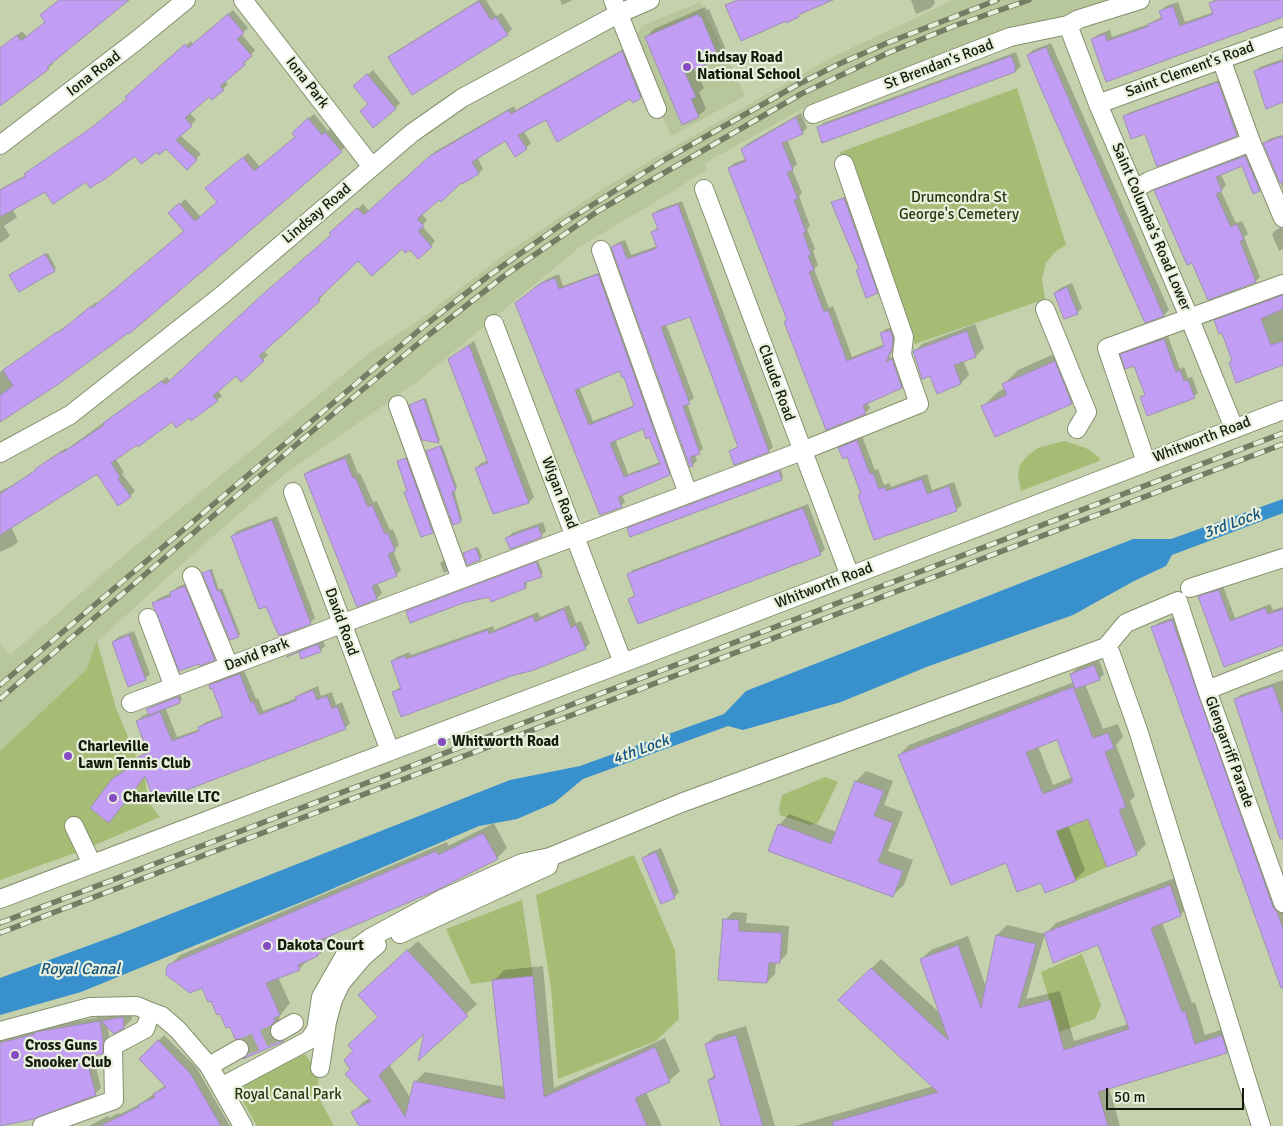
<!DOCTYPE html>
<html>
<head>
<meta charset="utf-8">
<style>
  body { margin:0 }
  #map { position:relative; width:1283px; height:1126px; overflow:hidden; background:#c5d1ad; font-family:Signika,sans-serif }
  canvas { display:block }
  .scale { position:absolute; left:1106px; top:1088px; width:138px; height:22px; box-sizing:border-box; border:2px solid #151a0c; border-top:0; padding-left:6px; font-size:15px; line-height:18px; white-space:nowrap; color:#151a0c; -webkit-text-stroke:4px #e8efdc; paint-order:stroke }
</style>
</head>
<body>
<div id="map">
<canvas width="1283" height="1126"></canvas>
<div class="scale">50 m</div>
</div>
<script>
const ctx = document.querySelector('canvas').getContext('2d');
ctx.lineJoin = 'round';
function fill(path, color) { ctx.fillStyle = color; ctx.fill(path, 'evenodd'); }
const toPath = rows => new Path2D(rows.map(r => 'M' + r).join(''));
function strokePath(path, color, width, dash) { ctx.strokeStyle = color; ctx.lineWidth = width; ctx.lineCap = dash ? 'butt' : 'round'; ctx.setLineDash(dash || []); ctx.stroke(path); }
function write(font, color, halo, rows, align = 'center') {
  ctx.font = font + ' Signika,sans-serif'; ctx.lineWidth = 4.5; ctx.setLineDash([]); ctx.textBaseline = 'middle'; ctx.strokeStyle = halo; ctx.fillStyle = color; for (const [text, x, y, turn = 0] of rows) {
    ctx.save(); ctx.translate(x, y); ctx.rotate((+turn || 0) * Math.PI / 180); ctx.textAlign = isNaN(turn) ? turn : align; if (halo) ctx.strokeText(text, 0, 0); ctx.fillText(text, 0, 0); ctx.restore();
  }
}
fill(toPath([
  [953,0,1128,0,815,111,811,104,705,163,707,169,675,190,581,246,417,382,286,473,193,554,98,641,86,670,0,751,0,644,10,655,128,552,372,351,421,319,505,254,601,190,663,153,831,58],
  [700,2,745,96,671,136,650,90,633,43,642,26]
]), '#b8c69b');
fill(toPath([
  [1017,88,1066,245,1055,252,1046,263,1042,279,1045,299,915,344,840,152],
  [1064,441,1086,448,1100,458,1099,461,1021,491,1018,476,1020,465,1027,456,1038,448],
  [97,641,116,708,145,778,148,801,160,817,86,849,0,880,0,751,86,670],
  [825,777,838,782,818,823,810,825,780,815,779,809,782,795],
  [1088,819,1107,867,1076,881,1056,831],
  [634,855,675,950,679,1019,656,1041,558,1079,551,988,536,895],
  [522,900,533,976,471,984,446,929],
  [1082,954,1101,1005,1095,1019,1059,1032,1041,972],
  [305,1054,318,1073,319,1098,334,1126,257,1126,235,1088]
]), '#a6bc75');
fill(toPath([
  [1283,499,1283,513,1172,555,1166,566,1134,581,1073,615,929,666,841,702,743,730,728,726,583,779,554,803,517,819,479,826,311,898,81,992,0,1015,0,978,120,934,510,780,580,766,724,714,746,691,1133,539,1171,539]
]), '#3890cc');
fill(toPath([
  [60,0,127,0,52,62,53,64,48,68,0,104,0,49,22,31,27,37,46,21],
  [479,0,486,0,496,16,502,13,512,29,507,34,390,57,395,52],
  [560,0,573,0,562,5],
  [911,0,934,0,935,3,931,8,916,14],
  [1214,0,1283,0,1283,16,1107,80,1092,40,1097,35,1110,30,1112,37,1151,23,1155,20,1163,17,1161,11,1166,6,1178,2,1185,22,1214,12,1211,4],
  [705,7,707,10,709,9,726,50,718,58,694,68,704,88,699,92,706,109,698,116,646,37,654,29],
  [233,10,248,28,241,34,255,50,244,64,224,81,228,84,223,89,209,95,189,112,196,120,180,135,201,154,187,168,166,147,135,154,86,180,45,191,12,209,17,217,4,226,10,236,0,243,0,189,26,175,97,124,128,99,132,93,191,41,193,44],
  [1051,43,1169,310,1164,315,1145,321,1028,55,1033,50],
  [627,47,645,92,640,97,631,98,546,118,523,130,531,143,526,148,506,139,477,157,483,169,479,173,462,181,439,198,422,214,427,220,422,226,435,241,431,246,402,247,358,260,322,294,323,295,319,300,263,351,268,355,263,360,236,374,217,390,222,396,217,400,189,416,172,421,115,458,124,472,122,474,135,491,130,496,97,473,11,526,18,542,13,546,0,552,0,491,11,486,37,469,42,464,66,448,67,449,167,377,170,381,332,235,336,228,363,204,369,211,436,151,514,106,516,110],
  [1016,52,1021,66,1016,71,823,141,818,128,823,123],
  [1283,55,1283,98,1255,72,1260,67,1283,59,1282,56],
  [373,70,400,103,395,108,369,104,360,81],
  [1222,79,1241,131,1237,135,1157,165,1146,133,1124,117,1128,113],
  [801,113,807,128,802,133,787,139,797,164,792,169,802,193,799,196,810,226,807,229,815,249,813,251,818,265,814,269,829,308,833,306,852,357,885,344,881,333,886,329,895,326,896,343,889,358,897,355,906,382,901,387,867,402,870,408,865,413,788,320,729,168,734,163,746,159,742,149,747,144],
  [314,114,328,131,330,128,346,146,341,151,128,331,0,421,0,372,63,328,64,329,96,302,98,304,185,231,170,214,185,199,201,217,219,201,212,183,248,153,260,167,296,136,298,128],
  [1281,135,1283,141,1283,189,1265,144,1269,139],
  [1250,152,1264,185,1259,190,1242,164,1221,174,1226,185,1221,191,1236,223,1242,221,1248,234,1244,237,1260,277,1256,281,1193,261,1156,191,1160,186],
  [847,196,879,290,877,292,857,271,860,268,833,203],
  [682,201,773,447,769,451,731,451,739,445,691,315,666,324,694,398,687,403,703,449,695,454,697,461,691,466,612,247,617,243,625,240,631,255,657,246,652,232,658,227,653,214,658,210],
  [1283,227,1283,249,1279,251,1272,234,1277,229],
  [48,253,56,268,54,270,13,273],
  [603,271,674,470,669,474,622,494,625,502,621,506,521,299,547,279,559,274,563,286],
  [621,370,625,375,635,405,593,421,579,387],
  [643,428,650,436,660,462,628,474,615,439],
  [1072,283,1082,308,1077,313,1055,293,1060,288],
  [1283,293,1283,364,1230,363,1233,360,1222,331,1215,321,1220,316],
  [975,324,984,348,976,356,963,360,969,375,961,383,938,392,931,374,914,352,922,344],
  [1168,336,1180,369,1184,367,1188,378,1192,377,1198,393,1194,396,1142,397,1146,394,1134,364,1122,355,1126,351],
  [474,341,534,497,529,502,476,468,481,463,488,460,450,359],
  [1070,347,1086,388,1072,403,983,406,998,392,1005,388,1003,385,1018,370],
  [426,398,440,440,438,442,411,405],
  [862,436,875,470,878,469,884,485,890,483,891,487,927,474,932,490,954,482,962,505,957,509,875,538,862,493,848,456,840,448,845,443],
  [442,445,457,487,454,490,462,519,460,521,427,451],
  [350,453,358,474,360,473,373,502,377,501,390,530,393,529,399,545,393,551,401,570,396,575,377,582,382,593,377,598,305,475,310,470],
  [408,457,434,529,432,532,408,490,398,462],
  [781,470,783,477,781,479,628,529],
  [808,504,825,549,820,554,630,599,635,594,628,575,633,570],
  [277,516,315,618,310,623,232,536,237,531],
  [543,522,546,531,541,536,507,538,512,533],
  [478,547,482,557,480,559,464,553],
  [445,560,449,570,444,573,440,563],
  [538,561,543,573,526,581,527,585,525,587,407,612],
  [212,569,219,590,222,588,240,634,238,636,204,573],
  [190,582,219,654,214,659,154,603,159,598,172,593,177,587],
  [1223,586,1235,618,1270,604,1273,610,1283,607,1283,644,1225,666,1200,597,1205,592],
  [569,605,576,623,581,621,590,643,585,648,393,692,402,686,392,662,397,657,410,652,411,655,493,626,494,630,538,612,540,617],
  [1177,616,1283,910,1283,990,1153,628,1158,623],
  [134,631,150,674,145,679,113,642,118,637],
  [323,640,325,646,320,651,302,658,299,651,290,653],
  [1099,660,1104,674,1099,679,1085,684,1103,729,1118,724,1123,737,1116,745,1135,796,1130,801,1146,844,1136,854,1089,817,1068,825,1085,870,1075,880,1042,881,1006,861,899,755,909,745,1074,682,1071,674,1076,669],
  [1057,738,1072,777,1053,785,1038,746],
  [244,670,256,699,258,698,263,711,297,698,302,693,318,686,321,696,332,692,336,705,342,702,350,723,345,728,146,775,112,780,140,760,139,757,148,750,137,721,142,716,149,713,148,709,150,707,180,695,182,699,180,702,165,707,177,737,200,729,204,723,224,715,213,687,210,685,215,681],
  [1283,680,1283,842,1235,700,1240,695],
  [866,771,893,781,884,805,903,812,888,851,913,860,904,885,893,895,779,825,789,814,837,832,856,781],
  [494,823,507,848,497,858,330,934,332,940,317,955,309,959,299,969,278,977,290,1003,281,1014,279,1019,281,1025,292,1031,283,1040,249,1055,250,1044,230,1025,202,986,169,966,180,955,447,842,448,846],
  [661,848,679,892,674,897,644,858,649,853],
  [1180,876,1190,905,1180,915,1162,922,1192,1003,1195,1002,1205,1035,1232,1026,1236,1042,1226,1052,1109,1088,1120,1126,795,1126,934,1086,840,1000,881,959,941,1014,921,959,931,950,968,936,986,987,997,935,1007,925,1045,934,1026,999,1060,991,1074,1041,1128,1024,1099,943,1046,933,1056,923],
  [733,912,747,913,746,923,789,926,787,954,779,962,776,962,775,974,767,982,725,920],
  [418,941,477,1004,420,1057,427,1030,389,1064,411,1099,415,1082,425,1072,505,1087,494,981,504,970,543,966,554,1088,665,1038,680,1071,669,1081,646,1092,662,1126,360,1126,352,1113,363,1102,370,1098,351,1069,355,1051,380,1017,369,985],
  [130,1010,132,1019,124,1027,107,1025,109,1035,108,1047,102,1053,93,1055,101,1088,95,1094,0,1126,0,1039,43,1027,105,1016,106,1018,110,1013],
  [746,1026,775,1126,722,1126,709,1080,715,1074,706,1044,716,1035],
  [164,1035,196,1067,230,1126,89,1126,108,1116,109,1118,119,1113,120,1114,140,1104,166,1085,140,1059]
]), '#0003');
const building = toPath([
  [59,0,129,0,47,67,49,69,0,106,0,48,17,35,21,41,45,22,40,15,59,0],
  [738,0,833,0,798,15,799,17,786,23,786,21,741,41,725,5,738,0],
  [1218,0,1283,0,1283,17,1106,82,1091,39,1105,34,1107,41,1149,26,1148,24,1162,19,1159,11,1173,6,1180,26,1213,14,1209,3,1218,0],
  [479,1,491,20,496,17,508,35,412,95,388,57,479,1],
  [228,14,244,33,237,39,252,56,243,63,245,65,220,86,224,90,212,100,209,97,185,118,192,126,176,140,197,160,187,170,166,149,159,155,157,152,141,164,135,156,105,179,90,188,86,182,53,204,45,192,0,217,0,190,26,176,24,174,91,128,127,99,125,97,185,44,188,48,228,14],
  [698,14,699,17,701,16,719,59,685,73,696,97,691,99,699,117,682,125,645,37,698,14],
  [1046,47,1156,298,1164,316,1145,323,1039,84,1027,55,1046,47],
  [622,51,641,98,633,103,630,99,557,142,546,120,518,135,527,149,515,157,505,141,472,162,479,174,462,184,461,183,441,202,439,200,417,219,424,226,418,231,432,247,418,259,410,250,405,253,402,249,372,276,358,261,318,299,320,301,259,356,264,361,241,382,236,376,213,396,218,401,191,421,189,418,176,428,172,422,138,447,137,445,111,463,120,477,118,479,131,497,118,506,97,474,0,535,0,494,36,470,35,469,61,452,62,453,104,425,103,423,162,381,165,385,263,294,331,235,329,233,357,208,364,215,430,156,509,110,511,114,622,51],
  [1011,56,1015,66,1015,72,822,143,817,127,1011,56],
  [1283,61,1283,102,1266,109,1254,71,1283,61],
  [367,74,396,109,373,128,360,111,368,104,353,86,367,74],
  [1218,82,1237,136,1157,167,1145,134,1131,139,1123,116,1218,82],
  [796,117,803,134,782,143,793,170,787,172,798,199,794,200,806,232,803,233,811,255,808,256,814,270,809,272,824,312,828,310,847,361,884,346,880,333,890,330,893,338,892,348,886,362,892,359,902,388,864,405,863,406,866,414,826,430,784,322,787,320,728,168,746,161,741,149,796,117],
  [308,118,322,135,325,132,342,152,129,334,128,333,57,385,0,422,0,395,13,386,3,370,57,332,58,333,91,306,92,308,184,231,168,213,179,203,195,221,217,202,205,188,243,157,254,171,295,137,292,133,308,118],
  [1283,136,1283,182,1280,183,1263,143,1283,136],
  [1245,156,1260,191,1253,194,1242,166,1216,177,1222,191,1216,194,1231,227,1237,224,1244,240,1240,241,1256,282,1208,300,1192,263,1187,265,1154,190,1245,156],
  [844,198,878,293,866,298,856,270,859,269,831,202,844,198],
  [678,204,769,452,734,465,729,451,738,447,690,317,661,327,690,404,683,406,700,454,690,457,693,466,690,467,611,247,621,243,627,259,657,248,651,232,658,229,652,214,678,204],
  [45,254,55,271,19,292,9,275,45,254],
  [598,274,670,475,618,497,622,507,600,515,515,303,541,283,555,278,559,289,598,274],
  [620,371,622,378,624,377,634,406,589,425,575,390,620,371],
  [643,429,646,439,649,437,660,464,624,477,610,443,643,429],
  [1067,287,1078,314,1064,319,1054,293,1067,287],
  [1283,295,1283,309,1261,319,1271,345,1283,341,1283,365,1236,383,1229,362,1232,361,1222,333,1219,334,1214,320,1283,295],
  [967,331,976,357,954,365,961,384,937,394,930,376,922,379,913,351,967,331],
  [1164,339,1176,372,1180,370,1184,381,1188,380,1195,398,1147,416,1140,397,1145,395,1134,366,1125,369,1120,354,1164,339],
  [469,345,529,503,493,514,475,468,488,463,448,359,469,345],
  [1055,361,1072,404,995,437,981,406,1007,395,1002,384,1055,361],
  [424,399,435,432,439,443,422,440,409,405,424,399],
  [857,440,870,474,873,473,879,489,885,487,886,491,922,479,927,494,949,486,957,511,874,540,858,495,861,494,847,457,843,459,838,448,857,440],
  [440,446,456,490,452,492,461,522,453,525,426,451,440,446],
  [345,458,353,478,355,477,368,507,372,505,385,534,388,533,395,551,388,554,397,576,372,586,377,599,357,607,304,474,345,458],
  [406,458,433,533,421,537,404,492,407,491,397,461,406,458],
  [779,471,782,480,630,537,627,528,779,471],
  [803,508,821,555,638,624,628,599,635,596,627,574,803,508],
  [272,520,311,624,279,636,266,607,259,609,231,536,272,520],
  [538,526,542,537,510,549,505,538,538,526],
  [476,548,480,560,467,565,463,553,476,548],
  [536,562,542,577,524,583,526,588,491,602,489,597,463,603,410,623,406,611,536,562],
  [210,570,217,591,220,590,239,637,230,640,202,573,210,570],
  [185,586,215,660,200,666,199,664,179,671,152,603,171,596,170,592,185,586],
  [1219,590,1230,621,1265,608,1268,614,1283,609,1283,645,1224,667,1198,596,1219,590],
  [564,609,571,628,576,625,586,649,534,670,511,676,401,717,392,692,401,689,391,661,405,656,406,659,488,630,489,634,533,616,535,622,564,609],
  [1172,620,1273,907,1277,912,1283,929,1283,988,1281,988,1151,627,1172,620],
  [129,635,146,680,128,687,112,642,129,635],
  [318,644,321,652,301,659,299,652,286,657,318,644],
  [1094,665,1100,680,1075,689,1070,674,1094,665],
  [240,674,251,703,254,702,259,715,297,700,295,697,313,690,317,700,327,696,332,709,337,706,346,729,155,802,145,776,109,823,90,808,112,779,139,761,138,757,148,753,136,721,160,712,172,741,199,731,198,727,223,717,212,688,210,689,209,685,240,674],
  [1273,686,1283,715,1283,838,1280,839,1234,699,1273,686],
  [1073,687,1093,738,1108,733,1114,748,1105,752,1126,807,1119,810,1137,855,1107,867,1088,819,1056,831,1076,881,1045,893,1041,883,1017,892,1006,863,951,885,898,755,1073,687],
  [1057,740,1073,782,1043,794,1026,752,1057,740],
  [178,697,180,703,149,715,146,709,178,697],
  [855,781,884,791,874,816,893,823,878,862,903,871,893,897,768,851,778,824,831,844,855,781],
  [483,833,498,859,435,891,318,941,323,951,317,955,318,956,298,965,300,970,266,983,280,1015,274,1018,275,1021,271,1025,269,1030,271,1036,275,1040,284,1041,282,1042,243,1059,248,1054,250,1049,248,1043,244,1040,235,1039,230,1027,226,1028,220,1014,217,1015,211,1001,208,1002,202,988,190,993,166,975,166,970,168,965,436,851,438,855,483,833],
  [656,852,675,898,661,904,642,858,656,852],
  [1170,885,1181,916,1151,928,1182,1012,1185,1011,1195,1044,1222,1035,1227,1053,1098,1092,1108,1126,833,1126,832,1122,938,1092,838,1000,871,968,949,1041,920,959,958,945,981,1008,996,935,1036,944,1018,1008,1050,1000,1064,1050,1129,1029,1098,945,1053,963,1044,933,1170,885],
  [723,919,739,920,739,931,782,933,780,963,769,963,767,983,718,980,723,919],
  [407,950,468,1016,418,1061,424,1034,379,1075,405,1117,414,1081,505,1099,492,980,533,976,544,1097,655,1047,670,1082,635,1098,647,1126,359,1126,351,1112,371,1101,345,1074,350,1069,344,1060,353,1051,348,1045,378,1017,358,995,407,950],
  [123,1017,124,1028,114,1034,101,1021,123,1017],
  [100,1021,103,1042,103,1054,86,1057,96,1095,34,1119,0,1126,0,1043,34,1034,36,1032,100,1021],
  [736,1035,763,1126,721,1126,708,1080,715,1078,705,1044,736,1035],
  [158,1040,190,1073,221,1126,100,1126,139,1107,138,1105,155,1097,153,1094,166,1087,139,1059,158,1040]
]);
fill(building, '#c19ef3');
strokePath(building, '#9e91b3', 1);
strokePath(toPath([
  [239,1049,280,1031]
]), '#a2ac8d', 18, [18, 9]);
const minor = toPath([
  [243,0,372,167],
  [613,0,657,109],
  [1068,25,1098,104,1189,317,1234,428],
  [1221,59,1251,142,1283,218],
  [1098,104,1283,37],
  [813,114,1010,37,1068,25,1079,19,1140,0],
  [0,145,136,41,186,0],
  [704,189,850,576],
  [1135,189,1149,181,1251,142],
  [601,250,688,494],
  [1045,309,1087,412,1077,429],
  [494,324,623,663],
  [398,405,461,579],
  [0,453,70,415,221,296,412,133,462,98,618,14,650,0],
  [1146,462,1107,348,1283,284],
  [293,492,390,751],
  [192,576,229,666],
  [1190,588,1283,558],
  [148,618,174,687],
  [1106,647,1111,654,1138,730,1261,1126],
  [1207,690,1283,660],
  [131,703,802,451,919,404,902,355,904,337,844,164],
  [74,826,92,864],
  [0,899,623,663,1283,410],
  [400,934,548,866,549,862],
  [0,1031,90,1007,137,1006,151,1012,162,1016,178,1030,209,1066,243,1126],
  [280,1031,294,1023],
  [209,1066,239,1049],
  [320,1068,327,1022,333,1000,341,983,363,957,377,945],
  [221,1087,309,1040,316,1030,321,997,344,957,370,938,442,899,522,863,550,857,681,803,1106,647,1126,623,1178,601,1207,690,1283,903],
  [42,1126,114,1100,113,1046,145,1029,151,1012]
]);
strokePath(minor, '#85906e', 20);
strokePath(minor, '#fff', 18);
const rail = toPath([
  [0,685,424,326,487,277,565,222,666,159,797,85,839,64,887,43,997,0],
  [0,699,304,438,430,334,504,276,556,240,598,211,801,94,888,53,954,26,1029,0],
  [0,923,1283,433],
  [0,933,1283,444]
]);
strokePath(rail, '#747d63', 5.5);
strokePath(rail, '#e8efdc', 4, [11]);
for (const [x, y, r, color] of [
  [687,67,5,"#844bc2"],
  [442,742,5,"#844bc2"],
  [68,756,5,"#844bc2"],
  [113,798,5,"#844bc2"],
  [267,946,5,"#844bc2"],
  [15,1055,5,"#844bc2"]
]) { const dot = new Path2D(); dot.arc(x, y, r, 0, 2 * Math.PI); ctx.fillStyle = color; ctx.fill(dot); strokePath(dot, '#e8efdc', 2); }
write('bold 15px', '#151a0c', '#e8efdc', [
  ["Lindsay Road",697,58],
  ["National School",697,75],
  ["Whitworth Road",452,742],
  ["Charleville",78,747],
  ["Lawn Tennis Club",78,764],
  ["Charleville LTC",123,798],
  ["Dakota Court",277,946],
  ["Cross Guns",25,1046],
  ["Snooker Club",25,1063]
], 'left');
write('15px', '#151a0c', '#e8efdc', [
  ["St Brendan's Road",939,65,-21],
  ["Saint Clement's Road",1190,70,-20],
  ["Iona Road",94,74,-38],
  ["Iona Park",307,83,52],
  ["Lindsay Road",317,214,-40],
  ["Saint Columba's Road Lower",1151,227,67],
  ["Claude Road",776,383,70],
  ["Whitworth Road",1202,440,-21],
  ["Wigan Road",559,493,69],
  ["Whitworth Road",824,586,-21],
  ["David Road",341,622,70],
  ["David Park",257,655,-21],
  ["Glengarriff Parade",1229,752,70]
]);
write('15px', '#2a350e', '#e8efdc', [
  ["Drumcondra St",959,198],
  ["George's Cemetery",959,215],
  ["Royal Canal Park",288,1095]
]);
write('italic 16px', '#13537c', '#e8efdc', [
  ["3rd Lock",1232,524,-20],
  ["4th Lock",641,750,-20],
  ["Royal Canal",80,970]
]);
</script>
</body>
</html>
